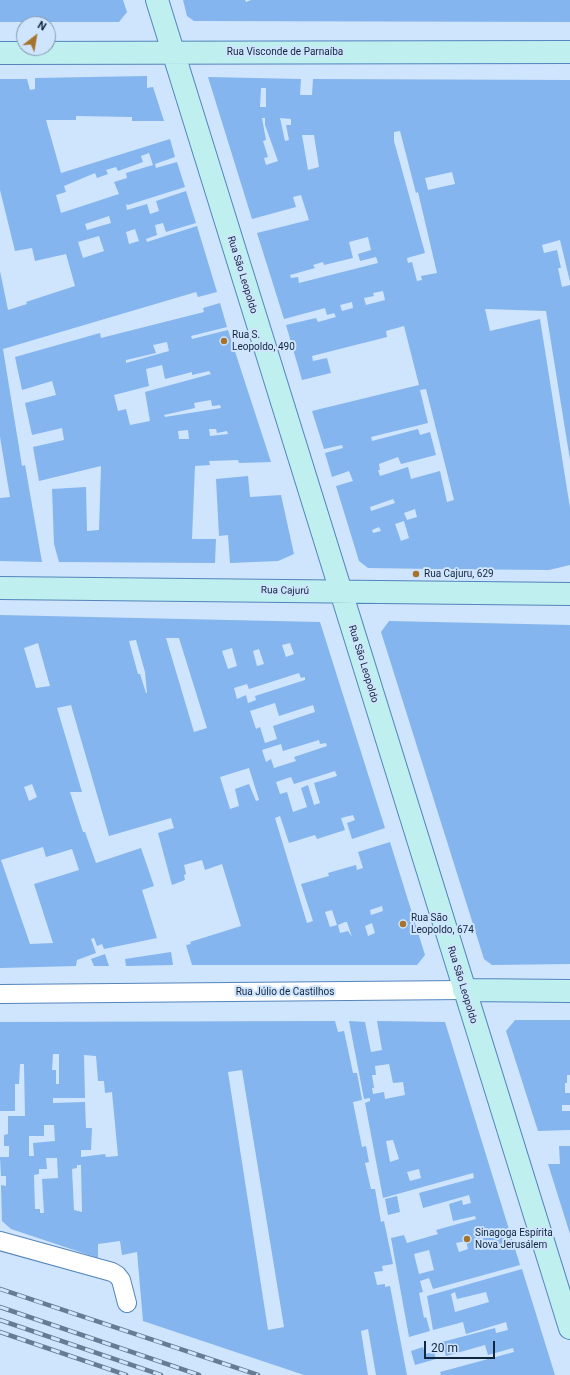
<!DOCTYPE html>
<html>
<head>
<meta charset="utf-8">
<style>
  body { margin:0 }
  #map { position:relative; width:570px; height:1375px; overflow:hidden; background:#cfe4fd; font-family:Roboto,sans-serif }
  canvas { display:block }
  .north { position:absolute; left:16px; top:16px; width:40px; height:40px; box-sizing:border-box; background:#cfe4fd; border:1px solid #8398b1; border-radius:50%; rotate:31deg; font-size:11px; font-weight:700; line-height:16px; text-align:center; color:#12273e }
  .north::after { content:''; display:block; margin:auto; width:14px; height:18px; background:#a6732a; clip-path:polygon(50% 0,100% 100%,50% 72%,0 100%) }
  .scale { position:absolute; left:424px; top:1341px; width:71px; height:18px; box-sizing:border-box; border:2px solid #12273e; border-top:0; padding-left:5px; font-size:12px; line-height:14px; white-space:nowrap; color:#12273e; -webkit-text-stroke:3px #cfe4fd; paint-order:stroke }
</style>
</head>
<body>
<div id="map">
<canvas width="570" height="1375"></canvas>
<div class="north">N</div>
<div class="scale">20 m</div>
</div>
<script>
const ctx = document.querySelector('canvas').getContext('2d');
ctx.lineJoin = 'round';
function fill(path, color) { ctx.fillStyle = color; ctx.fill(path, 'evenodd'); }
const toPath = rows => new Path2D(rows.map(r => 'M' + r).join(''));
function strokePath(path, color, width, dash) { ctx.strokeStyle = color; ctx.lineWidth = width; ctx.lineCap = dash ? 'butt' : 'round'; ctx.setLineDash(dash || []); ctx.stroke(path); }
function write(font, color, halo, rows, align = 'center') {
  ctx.font = font + ' Roboto,sans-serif'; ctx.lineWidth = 4; ctx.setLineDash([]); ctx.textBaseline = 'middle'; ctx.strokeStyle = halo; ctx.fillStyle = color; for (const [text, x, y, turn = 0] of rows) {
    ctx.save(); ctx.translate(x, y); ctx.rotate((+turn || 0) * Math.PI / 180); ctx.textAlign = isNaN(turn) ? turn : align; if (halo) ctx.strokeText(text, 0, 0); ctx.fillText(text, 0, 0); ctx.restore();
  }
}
fill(toPath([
  [0,0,123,0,127,12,119,22,0,22],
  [183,0,245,0,246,2,251,0,570,0,570,22,194,21,187,16],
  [147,76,147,88,153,87,164,121,132,121,132,117,76,116,76,120,46,120,61,173,170,139,175,157,155,164,156,168,177,162,185,187,128,205,126,204,127,210,147,204,150,214,159,211,156,201,186,191,196,223,166,232,163,223,155,225,157,235,146,239,147,242,197,226,217,292,198,297,196,292,3,349,22,466,25,465,42,562,0,561,0,498,10,497,0,437,0,271,8,310,27,304,26,302,75,286,66,254,35,261,32,248,15,251,0,190,0,79,27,79,30,90,35,89,35,78],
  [149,153,153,165,126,173,127,178,114,182,119,194,61,213,56,195,66,192,64,186,95,173,97,178,108,174,106,170,116,167,118,171,143,162,141,156],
  [109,216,111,223,87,230,85,224],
  [135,229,139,241,129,244,126,232],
  [99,236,104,251,83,258,78,242],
  [208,77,301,79,300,95,312,95,313,79,570,80,570,282,560,240,542,245,544,253,557,250,561,268,558,268,562,287,570,285,570,460,546,311,485,309,490,331,540,319,570,508,570,565,549,570,433,569,368,568,359,561,336,486,353,481,349,471,332,477,325,453,343,448,342,445,324,449,312,411,419,385,404,326,386,331,387,337,312,356,313,361,327,358,331,373,302,380,286,325,316,318,318,322,336,317,334,313,327,315,325,308,284,319,257,233,309,220,301,195,293,197,296,207,252,219],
  [261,88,266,88,266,107,260,107],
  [262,118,265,118,265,125,278,161,266,165,264,158,268,157,263,141,266,140],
  [280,118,291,119,291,125,286,125,289,140,285,141],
  [400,131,416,193,418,192,437,273,421,276,422,280,417,281,412,262,408,263,407,258,425,253,394,141,394,132],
  [302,135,314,135,319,167,308,170],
  [452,172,455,184,428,190,425,178],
  [368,237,371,250,358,254,360,261,376,257,378,263,299,283,298,277,291,278,290,275,315,268,313,265,323,262,324,265,353,258,349,242],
  [383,291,385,300,366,305,364,298,374,296,373,293],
  [352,302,353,308,342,311,340,305],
  [426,389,454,500,447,502,440,471,411,479,408,467,380,476,378,470,380,470,379,464,398,457,401,464,436,455,430,432,420,435,418,429,372,441,371,437,428,423,420,390],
  [393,499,395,503,371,511,370,507],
  [415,509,417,517,407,520,404,513],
  [404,521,409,538,401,541,395,524],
  [379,527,381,531,373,533,372,530],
  [220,303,227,327,191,336,192,339,228,330,271,462,239,463,238,460,209,461,210,465,195,466,192,539,216,539,215,563,59,562,54,544,52,489,86,487,87,531,99,530,101,466,39,481,33,447,64,440,62,428,32,435,25,403,56,395,52,381,22,390,15,357,100,333,101,338,204,312,203,308],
  [167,342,169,351,126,363,126,360,156,353,153,345],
  [162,365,165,379,192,372,192,375,209,371,211,374,145,392,150,421,130,425,126,409,118,411,114,395,149,386,146,369],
  [211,400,212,406,220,405,221,408,165,417,164,415,195,408,194,403],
  [209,429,216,429,217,433,227,431,228,434,210,436],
  [188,430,189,439,179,439,178,431],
  [248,476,250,497,281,495,294,554,278,561,230,563,228,535,219,536,216,479],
  [0,615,320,622,385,828,352,839,347,823,355,820,353,815,341,818,345,830,317,839,315,835,289,843,280,816,275,818,307,923,313,921,301,884,329,876,328,873,356,865,357,870,363,868,358,852,390,842,425,955,417,965,192,965,186,945,191,944,190,942,241,926,222,864,205,870,202,860,184,865,186,874,184,875,185,880,172,885,158,833,174,828,171,818,109,836,71,705,57,708,82,792,70,792,83,832,85,832,96,863,141,848,154,886,142,890,157,938,104,949,102,944,97,946,94,938,91,939,96,953,77,960,76,966,0,968],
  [166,638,179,638,207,728,194,732],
  [136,640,145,672,147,693,146,693,140,674,138,674,129,641],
  [38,643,50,686,36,688,24,648],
  [290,643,294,654,286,657,282,645],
  [232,648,237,666,228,669,222,651],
  [259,649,264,664,257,666,253,651],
  [299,673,301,678,305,677,305,680,255,696,256,700,248,703,246,695,237,699,234,688,247,684,249,689],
  [275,703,279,716,313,705,315,712,273,726,277,739,265,743,260,727,256,729,250,711],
  [319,740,320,744,326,743,327,746,294,757,296,761,274,768,271,759,266,762,262,750,281,744,283,751],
  [249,768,259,800,256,801,249,784,235,789,239,806,230,809,220,777],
  [335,771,337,776,314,783,320,803,314,805,308,785,301,788,307,807,293,812,287,792,280,794,276,782,291,777,294,784],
  [32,784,37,797,29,801,24,787],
  [43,847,46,857,72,849,79,870,34,884,53,943,30,944,1,860],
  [382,906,383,911,371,915,370,910],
  [332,910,337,925,330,927,325,912],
  [345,922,347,922,352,937,348,931,340,933,338,925],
  [372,923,375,933,368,936,365,926],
  [389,621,570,625,570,964,492,965,484,959,381,632],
  [171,952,173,965,126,966,125,959],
  [105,954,109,966,94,966,91,959],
  [515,1020,570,1020,570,1075,567,1075,567,1083,565,1083,565,1093,570,1093,570,1105,562,1105,562,1111,570,1111,570,1130,538,1131,506,1031],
  [335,1021,338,1032,344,1031,353,1073,357,1073,362,1100,353,1102,362,1147,366,1146,369,1162,365,1163,371,1189,375,1189,381,1222,384,1221,393,1264,382,1266,383,1271,374,1272,377,1285,385,1284,385,1287,390,1286,407,1375,376,1375,368,1329,361,1331,368,1375,304,1375,143,1321,137,1252,122,1255,120,1241,98,1244,98,1258,11,1229,2,1221,1,1185,6,1186,6,1176,1,1176,0,1157,9,1157,9,1146,4,1146,4,1135,8,1134,8,1116,25,1116,24,1064,20,1064,19,1084,15,1084,15,1111,0,1111,0,1022],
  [53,1054,59,1054,59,1084,56,1084,56,1070,52,1070],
  [84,1055,96,1056,98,1081,104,1081,105,1093,112,1092,118,1156,106,1157,105,1154,81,1157,81,1150,91,1150,92,1128,86,1128,85,1102,53,1103,53,1098,85,1098],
  [242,1070,284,1327,268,1330,228,1072],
  [44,1125,54,1125,55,1141,33,1143,34,1156,29,1156,29,1136,44,1136],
  [46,1158,57,1158,58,1178,42,1179,44,1213,40,1213,40,1209,35,1209,34,1175,39,1174,39,1169,47,1169],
  [77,1165,81,1165,82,1212,74,1210,72,1169,77,1168],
  [349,1021,365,1022,371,1052,382,1050,377,1021,445,1022,520,1265,433,1289,429,1278,420,1281,423,1292,419,1293,424,1318,426,1317,430,1331,409,1337,391,1238,404,1235,407,1243,438,1234,436,1230,476,1219,475,1216,453,1221,449,1204,462,1200,463,1205,471,1203,469,1195,423,1208,419,1193,474,1178,473,1173,383,1198,365,1103,370,1101,370,1098,364,1099],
  [389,1064,393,1083,403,1082,405,1095,385,1099,384,1092,373,1094,372,1088,374,1088,372,1075,376,1075,375,1066],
  [393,1140,399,1159,390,1162,386,1141],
  [419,1169,421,1178,410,1181,407,1172],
  [466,1241,468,1249,459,1252,456,1243],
  [429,1250,434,1270,419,1274,414,1254],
  [559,1146,570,1146,570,1234,548,1164,560,1164],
  [397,1196,400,1212,388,1215,385,1199],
  [522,1269,555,1375,441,1375,440,1372,514,1352,513,1348,488,1355,485,1345,446,1356,442,1342,495,1328,496,1333,508,1330,506,1322,466,1334,463,1322,433,1330,427,1296],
  [455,1292,457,1299,486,1292,489,1302,455,1312,451,1294],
  [423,1347,425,1354,434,1352,436,1359,415,1365,411,1351]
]), '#84b5ee');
const street = toPath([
  [0,994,464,990],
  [0,1241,112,1272,117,1275,121,1280,127,1303]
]);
const secondary = toPath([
  [157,0,570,1328],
  [0,53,570,52],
  [0,588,570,594],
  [464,990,570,991]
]);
strokePath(street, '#5385be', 20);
strokePath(secondary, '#5385be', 24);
strokePath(street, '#fff', 18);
strokePath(secondary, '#bfefee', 22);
const rail = toPath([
  [0,1289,258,1375],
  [0,1307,199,1375],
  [0,1320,161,1375],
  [0,1332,126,1375]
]);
strokePath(rail, '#677c94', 4.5);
strokePath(rail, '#cfe4fd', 3, [9]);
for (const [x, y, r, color] of [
  [224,341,4,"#a6732a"],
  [416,574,4,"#a6732a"],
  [403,924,4,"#a6732a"],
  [467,1239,4,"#a6732a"]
]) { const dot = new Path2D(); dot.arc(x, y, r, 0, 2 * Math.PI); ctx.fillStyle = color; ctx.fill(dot); strokePath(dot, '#cfe4fd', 1.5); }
write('10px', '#12273e', '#cfe4fd', [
  ["Rua Visconde de Parnaíba",285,52],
  ["Rua São Leopoldo",242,275,73],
  ["Rua Cajurú",285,591,1],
  ["Rua São Leopoldo",363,664,73],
  ["Rua São Leopoldo",462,985,73],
  ["Rua Júlio de Castilhos",285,992]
]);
write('10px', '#12273e', '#cfe4fd', [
  ["Rua S.",232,335],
  ["Leopoldo, 490",232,347],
  ["Rua Cajuru, 629",424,574],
  ["Rua São",411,918],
  ["Leopoldo, 674",411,930],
  ["Sinagoga Espírita",475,1233],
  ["Nova Jerusálem",475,1245]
], 'left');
</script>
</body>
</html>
